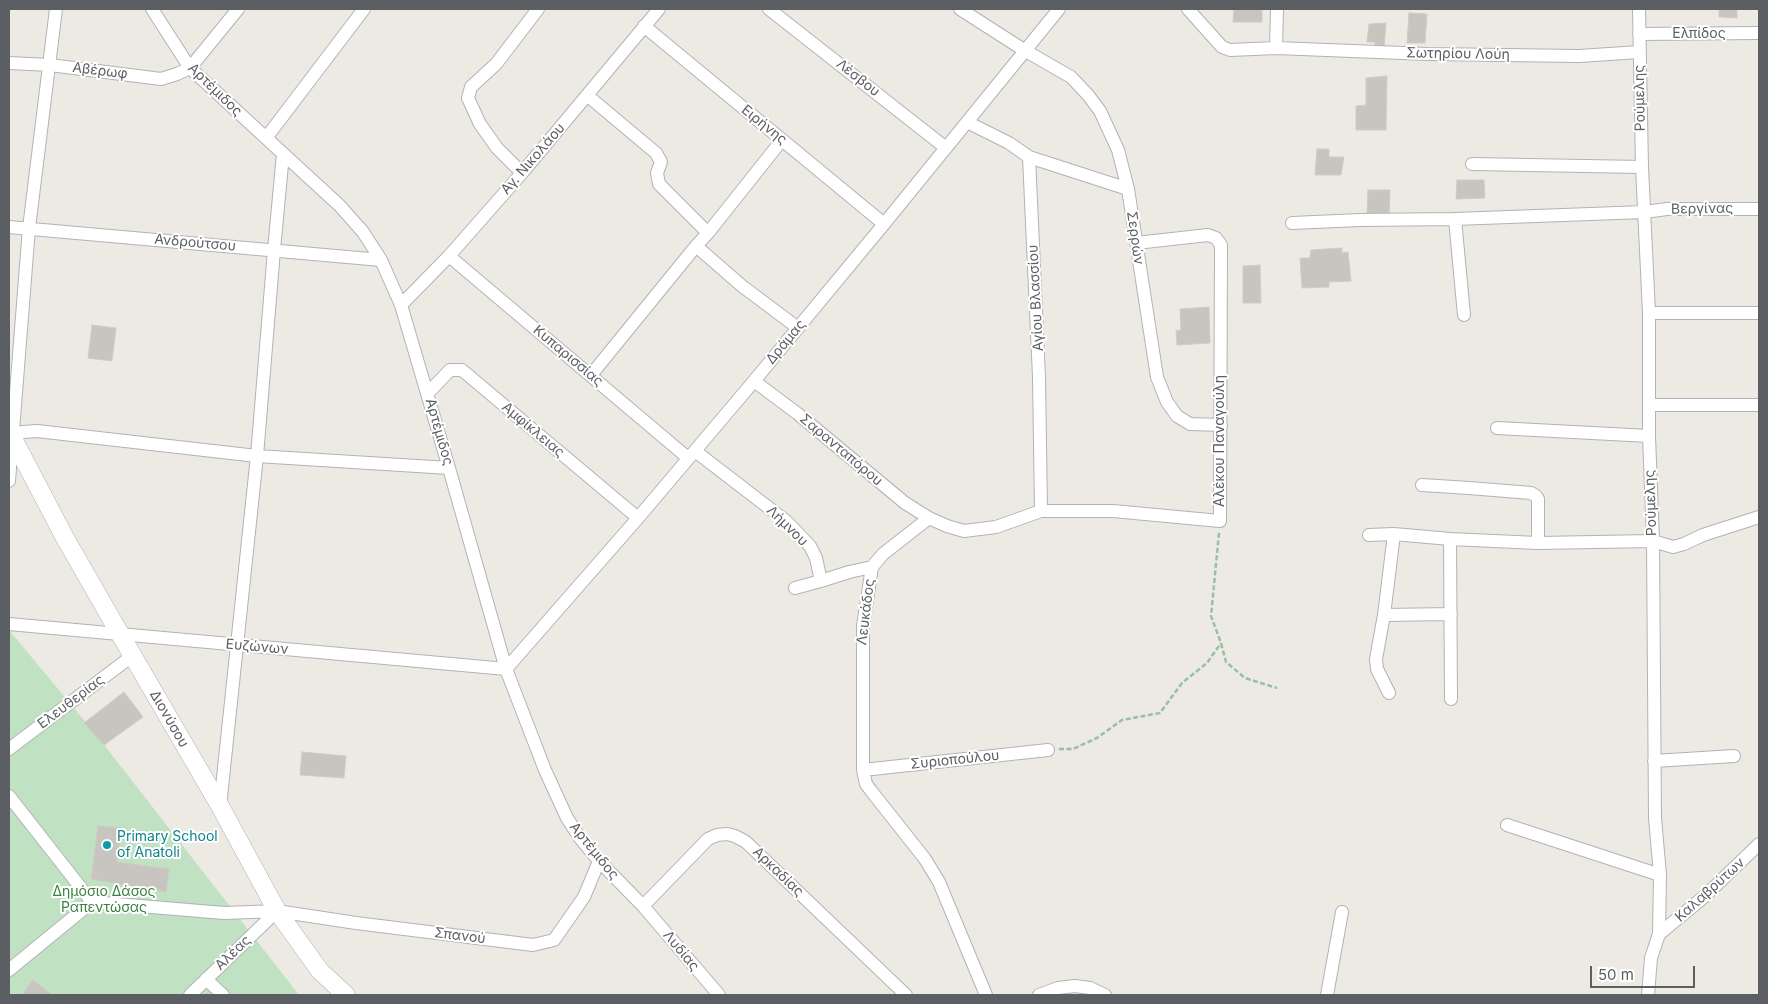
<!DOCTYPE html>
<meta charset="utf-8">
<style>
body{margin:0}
#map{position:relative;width:1768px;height:1004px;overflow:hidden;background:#eceae3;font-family:Inter,sans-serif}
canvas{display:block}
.frame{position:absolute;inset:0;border:10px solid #5b5e62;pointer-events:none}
.scale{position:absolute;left:1590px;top:966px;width:105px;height:22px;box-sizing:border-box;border:2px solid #5b5e62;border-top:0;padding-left:6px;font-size:15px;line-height:18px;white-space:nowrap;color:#5b5e62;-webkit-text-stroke:4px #fff;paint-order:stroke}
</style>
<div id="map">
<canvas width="1768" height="1004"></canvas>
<div class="frame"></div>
<div class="scale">50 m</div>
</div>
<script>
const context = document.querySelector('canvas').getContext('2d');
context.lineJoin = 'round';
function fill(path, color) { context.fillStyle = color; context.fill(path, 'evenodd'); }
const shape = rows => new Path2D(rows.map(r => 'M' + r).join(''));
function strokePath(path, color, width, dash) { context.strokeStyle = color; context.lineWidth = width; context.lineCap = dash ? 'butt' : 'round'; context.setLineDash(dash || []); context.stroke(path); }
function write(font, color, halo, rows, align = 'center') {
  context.font = font + ' Inter,sans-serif'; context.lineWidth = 4; context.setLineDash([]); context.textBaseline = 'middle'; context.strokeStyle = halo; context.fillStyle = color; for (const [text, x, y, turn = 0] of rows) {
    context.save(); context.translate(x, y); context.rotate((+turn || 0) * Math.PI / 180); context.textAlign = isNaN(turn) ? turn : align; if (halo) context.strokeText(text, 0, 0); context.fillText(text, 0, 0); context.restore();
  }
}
fill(shape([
 [9,630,98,737,299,995,9,995]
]), '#c1e2c2');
const building = shape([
 [1234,9,1262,9,1262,22,1233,22,1234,9],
 [1719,9,1737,9,1737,18,1719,17,1719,9],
 [1409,13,1427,14,1425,43,1407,43,1409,13],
 [1386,23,1384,48,1375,48,1375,42,1367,42,1369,24,1386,23],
 [1387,76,1386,130,1356,130,1356,106,1366,105,1366,78,1387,76],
 [1317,149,1329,149,1329,157,1344,157,1341,175,1315,175,1317,149],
 [1457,180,1484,180,1485,198,1456,199,1457,180],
 [1368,190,1390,190,1389,215,1367,215,1368,190],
 [1342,248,1342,253,1348,252,1351,281,1329,282,1329,287,1302,288,1300,258,1310,258,1311,250,1342,248],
 [1260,265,1261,303,1243,303,1243,266,1260,265],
 [1209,307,1210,343,1177,345,1176,331,1181,330,1180,309,1209,307],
 [92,325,116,328,112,361,88,358,92,325],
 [124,692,143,717,104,745,84,723,124,692],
 [302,752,346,756,344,778,300,775,302,752],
 [98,826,121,828,117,862,169,869,166,892,91,879,98,826],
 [33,980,51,994,50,995,22,995,33,980]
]);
fill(building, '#c8c5c0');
strokePath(building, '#d0ccc2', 1);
const street = shape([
 [152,9,190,68,340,206,363,232,381,260,401,305,449,468,506,669,545,770,567,818,580,838,599,861,643,906,719,995],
 [769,9,946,148],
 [960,9,1024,50,1071,77,1088,95,1100,111,1118,150,1128,189,1157,377,1167,402,1177,416,1190,424,1221,425],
 [1188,9,1222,47,1230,50,1276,48,1428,54,1579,56,1639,52],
 [1639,9,1642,167,1649,313,1649,436,1653,541,1655,818,1660,875,1659,934,1651,958,1648,995],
 [644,26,884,224],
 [1639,34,1759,33],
 [1276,48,1277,9],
 [9,63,50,65,161,79,177,74,190,68,238,9],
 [588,96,656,153,661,162,657,173,659,184,708,233,696,246],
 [967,122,1009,143,1029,157,1128,189],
 [266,138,364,9],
 [1029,157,1039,377,1041,511],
 [1472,164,1642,167],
 [522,173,497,148,480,124,468,98,471,87,496,64,538,9],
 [1455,219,1464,315],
 [1292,223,1360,220,1455,219,1644,212,1667,209,1759,209],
 [9,227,381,260],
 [708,233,782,140],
 [449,256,688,458],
 [401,305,449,256,522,173,659,9],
 [1649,313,1759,313],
 [591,375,696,246,742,286,798,328],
 [754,381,798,414,905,503,929,518],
 [428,393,450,370,462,370,638,518],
 [1649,405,1759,405],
 [1497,428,1649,436],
 [12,436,23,432,37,431,257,456,449,468],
 [695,451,786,521,810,546,816,558,821,581,849,572,872,567],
 [9,481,29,228,56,9],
 [1422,485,1469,488,1531,493,1536,496,1538,499,1538,543],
 [1369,535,1394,534,1450,539,1538,543,1653,541,1673,547,1684,544,1703,535,1759,517],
 [1450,539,1451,699],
 [795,588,821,581],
 [1384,615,1451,614],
 [9,624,506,669],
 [506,669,638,518,754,381,884,224,1059,9],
 [1389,693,1377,669,1376,659,1384,615,1394,534],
 [9,749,132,656],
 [1654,761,1734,756],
 [863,770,1048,750],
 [9,796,92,902,224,913,277,911,356,923,533,945,554,940,584,897,599,861],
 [220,806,257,456,274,250,283,154],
 [1507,825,1660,875],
 [643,906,708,839,717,835,727,834,735,836,746,842,906,995],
 [1659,934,1705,896,1759,844],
 [9,970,92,902],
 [206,979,223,995],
 [190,995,277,911],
 [986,995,939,882,925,859,872,792,866,784,863,770,863,626,872,567,883,554,929,518,947,526,964,531,996,527,1041,511,1113,511,1220,521,1221,245,1216,238,1208,235,1136,243],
 [1039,995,1058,988,1075,986,1090,988,1105,995],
 [1327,995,1342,912]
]);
const secondary = shape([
 [9,431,65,538,120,634,220,806,277,911,320,971,346,995]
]);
strokePath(street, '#b0b3b7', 14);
strokePath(secondary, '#afb2b7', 19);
strokePath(shape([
 [1219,533,1211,616,1221,643,1226,662,1245,678,1277,688],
 [1059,749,1073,749,1097,738,1122,720,1160,713,1182,683,1207,663,1221,643]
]), '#99c0a5', 2.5, [5, 2.5]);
strokePath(street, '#fff', 12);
strokePath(secondary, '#fff', 18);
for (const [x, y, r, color] of [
 [107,845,5,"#0f9aa8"]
]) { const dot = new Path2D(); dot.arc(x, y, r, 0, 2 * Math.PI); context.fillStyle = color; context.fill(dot); strokePath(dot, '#fff', 2); }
write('14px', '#5b5e62', '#fff', [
 ["Ελπίδος",1699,34],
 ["Σωτηρίου Λούη",1458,54,1],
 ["Αβέρωφ",100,71,7],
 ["Λέσβου",858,78,38],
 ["Αρτέμιδος",215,90,44],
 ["Ρούμελης",1640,98,-91],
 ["Ειρήνης",764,125,39],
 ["Αγ. Νικολάου",533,159,-49],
 ["Βεργίνας",1702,209,-1],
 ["Σερρών",1135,238,82],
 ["Ανδρούτσου",195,243,5],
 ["Αγίου Βλασσίου",1036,298,-93],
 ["Δράμας",786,342,-50],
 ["Κυπαρισσίας",568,356,40],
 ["Αμφίκλειας",533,430,40],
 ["Αρτέμιδος",439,432,74],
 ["Αλέκου Παναγούλη",1220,441,-90],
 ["Σαρανταπόρου",841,450,40],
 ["Ρούμελης",1651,503,-92],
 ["Λήμνου",787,526,44],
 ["Λευκάδος",866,612,-83],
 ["Ευζώνων",257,647,5],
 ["Ελευθερίας",71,702,-37],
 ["Διονύσου",169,719,60],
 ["Συριοπούλου",955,760,-6],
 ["Αρτέμιδος",594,851,51],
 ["Αρκαδίας",778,872,44],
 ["Καλαβρύτων",1710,890,-42],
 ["Σπανού",460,936,7],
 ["Λυδίας",681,951,50],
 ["Αλέας",233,953,-44]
]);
write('14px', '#0d838f', '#fff', [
 ["Primary School",117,837],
 ["of Anatoli",117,853]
], 'left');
write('14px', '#3c8040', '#fff', [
 ["Δημόσιο Δάσος",104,892],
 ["Ραπεντώσας",104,908]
]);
</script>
